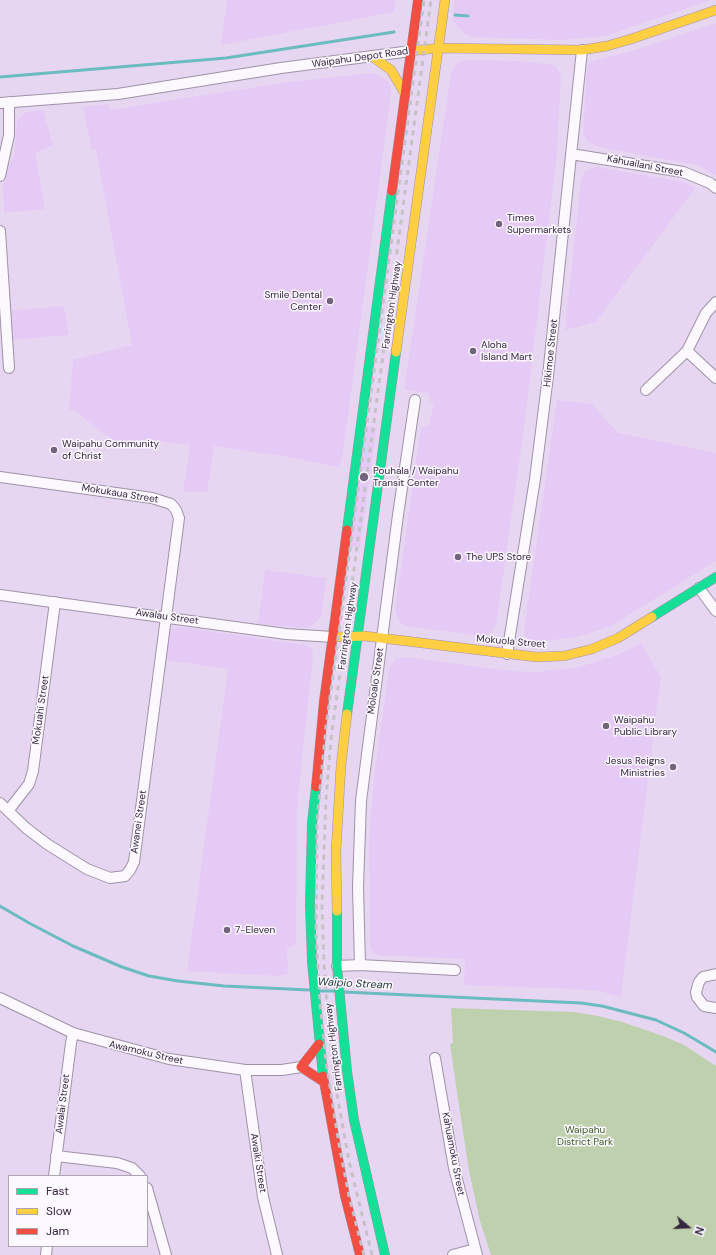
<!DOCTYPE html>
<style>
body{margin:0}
#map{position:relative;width:716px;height:1255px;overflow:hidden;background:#e7d6f2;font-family:"DM Sans",sans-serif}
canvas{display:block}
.legend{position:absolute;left:8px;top:1175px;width:140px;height:72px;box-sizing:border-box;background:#fcf8ff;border:1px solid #aca4b2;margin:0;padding:5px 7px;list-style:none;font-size:12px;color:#35263f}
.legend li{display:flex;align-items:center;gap:8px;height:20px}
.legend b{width:20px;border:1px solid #aca4b2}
.north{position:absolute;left:668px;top:1207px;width:40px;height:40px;-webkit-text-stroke:3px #fcf8ff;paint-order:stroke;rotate:109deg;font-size:11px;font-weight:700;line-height:16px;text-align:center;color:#35263f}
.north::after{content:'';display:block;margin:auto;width:14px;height:18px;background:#35263f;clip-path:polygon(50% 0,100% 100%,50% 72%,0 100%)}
</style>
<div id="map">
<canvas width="716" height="1255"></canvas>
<ul class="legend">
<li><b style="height:5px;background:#16e098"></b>Fast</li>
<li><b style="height:5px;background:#ffcf43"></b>Slow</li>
<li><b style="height:5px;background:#f24e42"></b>Jam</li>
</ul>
<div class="north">N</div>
</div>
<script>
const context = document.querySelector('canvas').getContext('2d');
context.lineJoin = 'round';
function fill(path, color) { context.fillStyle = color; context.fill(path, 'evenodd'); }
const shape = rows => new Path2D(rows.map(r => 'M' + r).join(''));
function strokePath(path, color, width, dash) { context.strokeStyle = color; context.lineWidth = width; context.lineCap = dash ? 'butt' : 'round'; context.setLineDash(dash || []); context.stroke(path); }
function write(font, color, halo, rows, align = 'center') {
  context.font = font + ' "DM Sans",sans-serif'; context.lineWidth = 3; context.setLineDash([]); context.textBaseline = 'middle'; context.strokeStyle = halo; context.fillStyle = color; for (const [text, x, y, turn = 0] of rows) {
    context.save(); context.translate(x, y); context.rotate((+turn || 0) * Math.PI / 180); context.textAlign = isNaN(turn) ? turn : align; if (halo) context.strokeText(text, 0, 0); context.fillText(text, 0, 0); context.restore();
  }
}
fill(shape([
 [227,0,396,0,394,12,221,45],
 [454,0,711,0,606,36,561,40,473,37,465,34,453,21],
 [716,23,716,175,697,165,603,148,594,145,586,140,583,132,587,69,590,62,639,49],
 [466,60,517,61,555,65,561,76,557,153,524,428,496,626,489,635,483,636,405,626,400,623,395,611,420,433,422,428,429,425,434,404,430,401,428,393,404,390,451,73,459,62],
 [373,73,379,75,388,81,391,88,391,94,343,453,339,467,289,457,214,446,207,492,183,492,190,445,162,442,120,444,101,432,78,413,69,409,73,360,132,345,96,150,92,150,83,107,109,104,110,110,288,82],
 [43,110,53,145,35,153,45,209,4,213,3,185,9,164,14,157,17,121,25,112],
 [596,167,684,182,695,188,596,322,565,330,581,179,586,170],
 [64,306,69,335,9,340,7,311],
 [557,400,592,404,618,433,716,453,716,561,611,626,578,637,535,642,526,638,524,630],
 [366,426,377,427,360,547,347,546],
 [265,570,326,578,321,616,315,623,308,628,258,624],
 [179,627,307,645,312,650,313,655,297,809,296,945,287,948,288,974,279,976,187,971,228,669,166,660,169,634,173,629],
 [641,643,661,677,621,997,599,991,574,989,464,985,465,959,377,955,374,953,370,947,369,840,371,810,376,763,389,669,395,659,405,657,510,671,537,672,579,667,617,655]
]), '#e5caf6');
fill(shape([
 [451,1008,573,1012,598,1016,622,1022,663,1036,684,1045,716,1066,716,1255,491,1255,480,1221,469,1171,460,1112,450,1044,453,1043]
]), '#bed0ae');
strokePath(shape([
 [455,15,468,16],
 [0,77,226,58,394,32],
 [0,906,29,923,73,946,122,967,149,976,178,981,224,986,309,990],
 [320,991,335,991],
 [344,992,581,1003,602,1006,656,1020,684,1033,716,1052]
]), '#6cbbc0', 3);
const street = shape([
 [0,103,118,94,281,68,411,51],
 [571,154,683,172,710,183,716,188],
 [0,176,9,135,9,102],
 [0,231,9,368],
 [687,351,716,378],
 [646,390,687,351,706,313,716,302],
 [0,477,152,498,171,504,176,510,179,518,134,862,130,870,125,876,110,878,87,869,47,844,26,828,0,803],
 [699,588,716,611],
 [0,595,286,634,333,637],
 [507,654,535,479,548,376,582,50],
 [8,811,29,784,33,771,55,602],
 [360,965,358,887,361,801,398,515,415,400],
 [337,966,360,965,455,970],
 [716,974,703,977,699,982,696,992,697,997,704,1006,716,1008],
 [0,998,73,1033,169,1059,245,1070,282,1070,301,1067],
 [435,1058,454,1168,477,1255],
 [245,1070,263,1197,277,1255],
 [56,1156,117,1163,132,1168,140,1176],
 [54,1176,71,1043,73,1033],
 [147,1188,166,1255],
 [46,1255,47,1246],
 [453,1255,475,1249]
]);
const fast = shape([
 [347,530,392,191],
 [652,617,716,577],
 [347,714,396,352],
 [316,787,312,823,310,904,312,962,323,1076],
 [337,911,337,966,347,1071,354,1120,385,1255]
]);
const slow = shape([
 [411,51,439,48,582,50,607,46,631,39,716,10],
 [373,57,391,70,405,94],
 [396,352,445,0],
 [333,637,365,636,536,657,564,656,592,649,618,638,652,617],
 [337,911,336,851,341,765,347,714]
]);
const jam = shape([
 [392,191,418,0],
 [316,787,324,701,347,530],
 [319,1044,301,1067,324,1082],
 [323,1076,345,1196,360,1255]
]);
strokePath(street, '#a091a8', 12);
strokePath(fast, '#a091a8', 10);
strokePath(slow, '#a091a8', 10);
strokePath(jam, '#a091a8', 10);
strokePath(street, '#fbf9fd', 10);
strokePath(fast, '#16e098', 9);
strokePath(slow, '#ffcf43', 9);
strokePath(jam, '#f24e42', 9);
strokePath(shape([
 [364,1255,349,1196,339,1144,326,1061,320,1002,316,932,317,822,326,727,424,0],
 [372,1255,349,1161,336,1089,328,1020,324,964,322,906,326,798,331,739,431,0]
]), '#c5c1c8', 3, [5, 5]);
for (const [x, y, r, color] of [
 [499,224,4,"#73647e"],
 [330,301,4,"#73647e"],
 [473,351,4,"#73647e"],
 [54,450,4,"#73647e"],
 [364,477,5,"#73647e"],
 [458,557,4,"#73647e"],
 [606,726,4,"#73647e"],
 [673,767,4,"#73647e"],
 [227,930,4,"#73647e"]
]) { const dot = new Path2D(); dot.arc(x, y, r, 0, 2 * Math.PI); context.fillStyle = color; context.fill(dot); strokePath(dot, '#fcf8ff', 1.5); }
write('10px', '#35263f', '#fcf8ff', [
 ["Waipahu Depot Road",360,58,-8],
 ["Kahuailani Street",645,166,11],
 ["Farrington Highway",392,305,-82],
 ["Hikimoe Street",551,353,-84],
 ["Mokukaua Street",120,494,9],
 ["Awalau Street",167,617,8],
 ["Farrington Highway",348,626,-82],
 ["Mokuola Street",511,642,5],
 ["Moloalo Street",376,681,-82],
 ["Mokuahi Street",41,710,-82],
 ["Awanei Street",139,822,-82],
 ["Farrington Highway",334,1047,-97],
 ["Awamoku Street",146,1053,13],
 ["Awalai Street",63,1104,-83],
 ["Kahuamoku Street",453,1154,79],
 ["Awaiki Street",258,1163,81]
]);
write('10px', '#35263f', '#fcf8ff', [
 ["Times",507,218],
 ["Supermarkets",507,230],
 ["Smile Dental",322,295,"right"],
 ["Center",322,307,"right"],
 ["Aloha",481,345],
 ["Island Mart",481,357],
 ["Waipahu Community",62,444],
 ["of Christ",62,456],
 ["Pouhala / Waipahu",373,471],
 ["Transit Center",373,483],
 ["The UPS Store",466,557],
 ["Waipahu",614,720],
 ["Public Library",614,732],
 ["Jesus Reigns",665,761,"right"],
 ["Ministries",665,773,"right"],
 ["7-Eleven",235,930]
], 'left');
write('10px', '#3d5d20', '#fcf8ff', [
 ["Waipahu",585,1130],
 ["District Park",585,1142]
]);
write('italic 11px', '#1e3837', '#fcf8ff', [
 ["Waipio Stream",355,984,3]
]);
</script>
